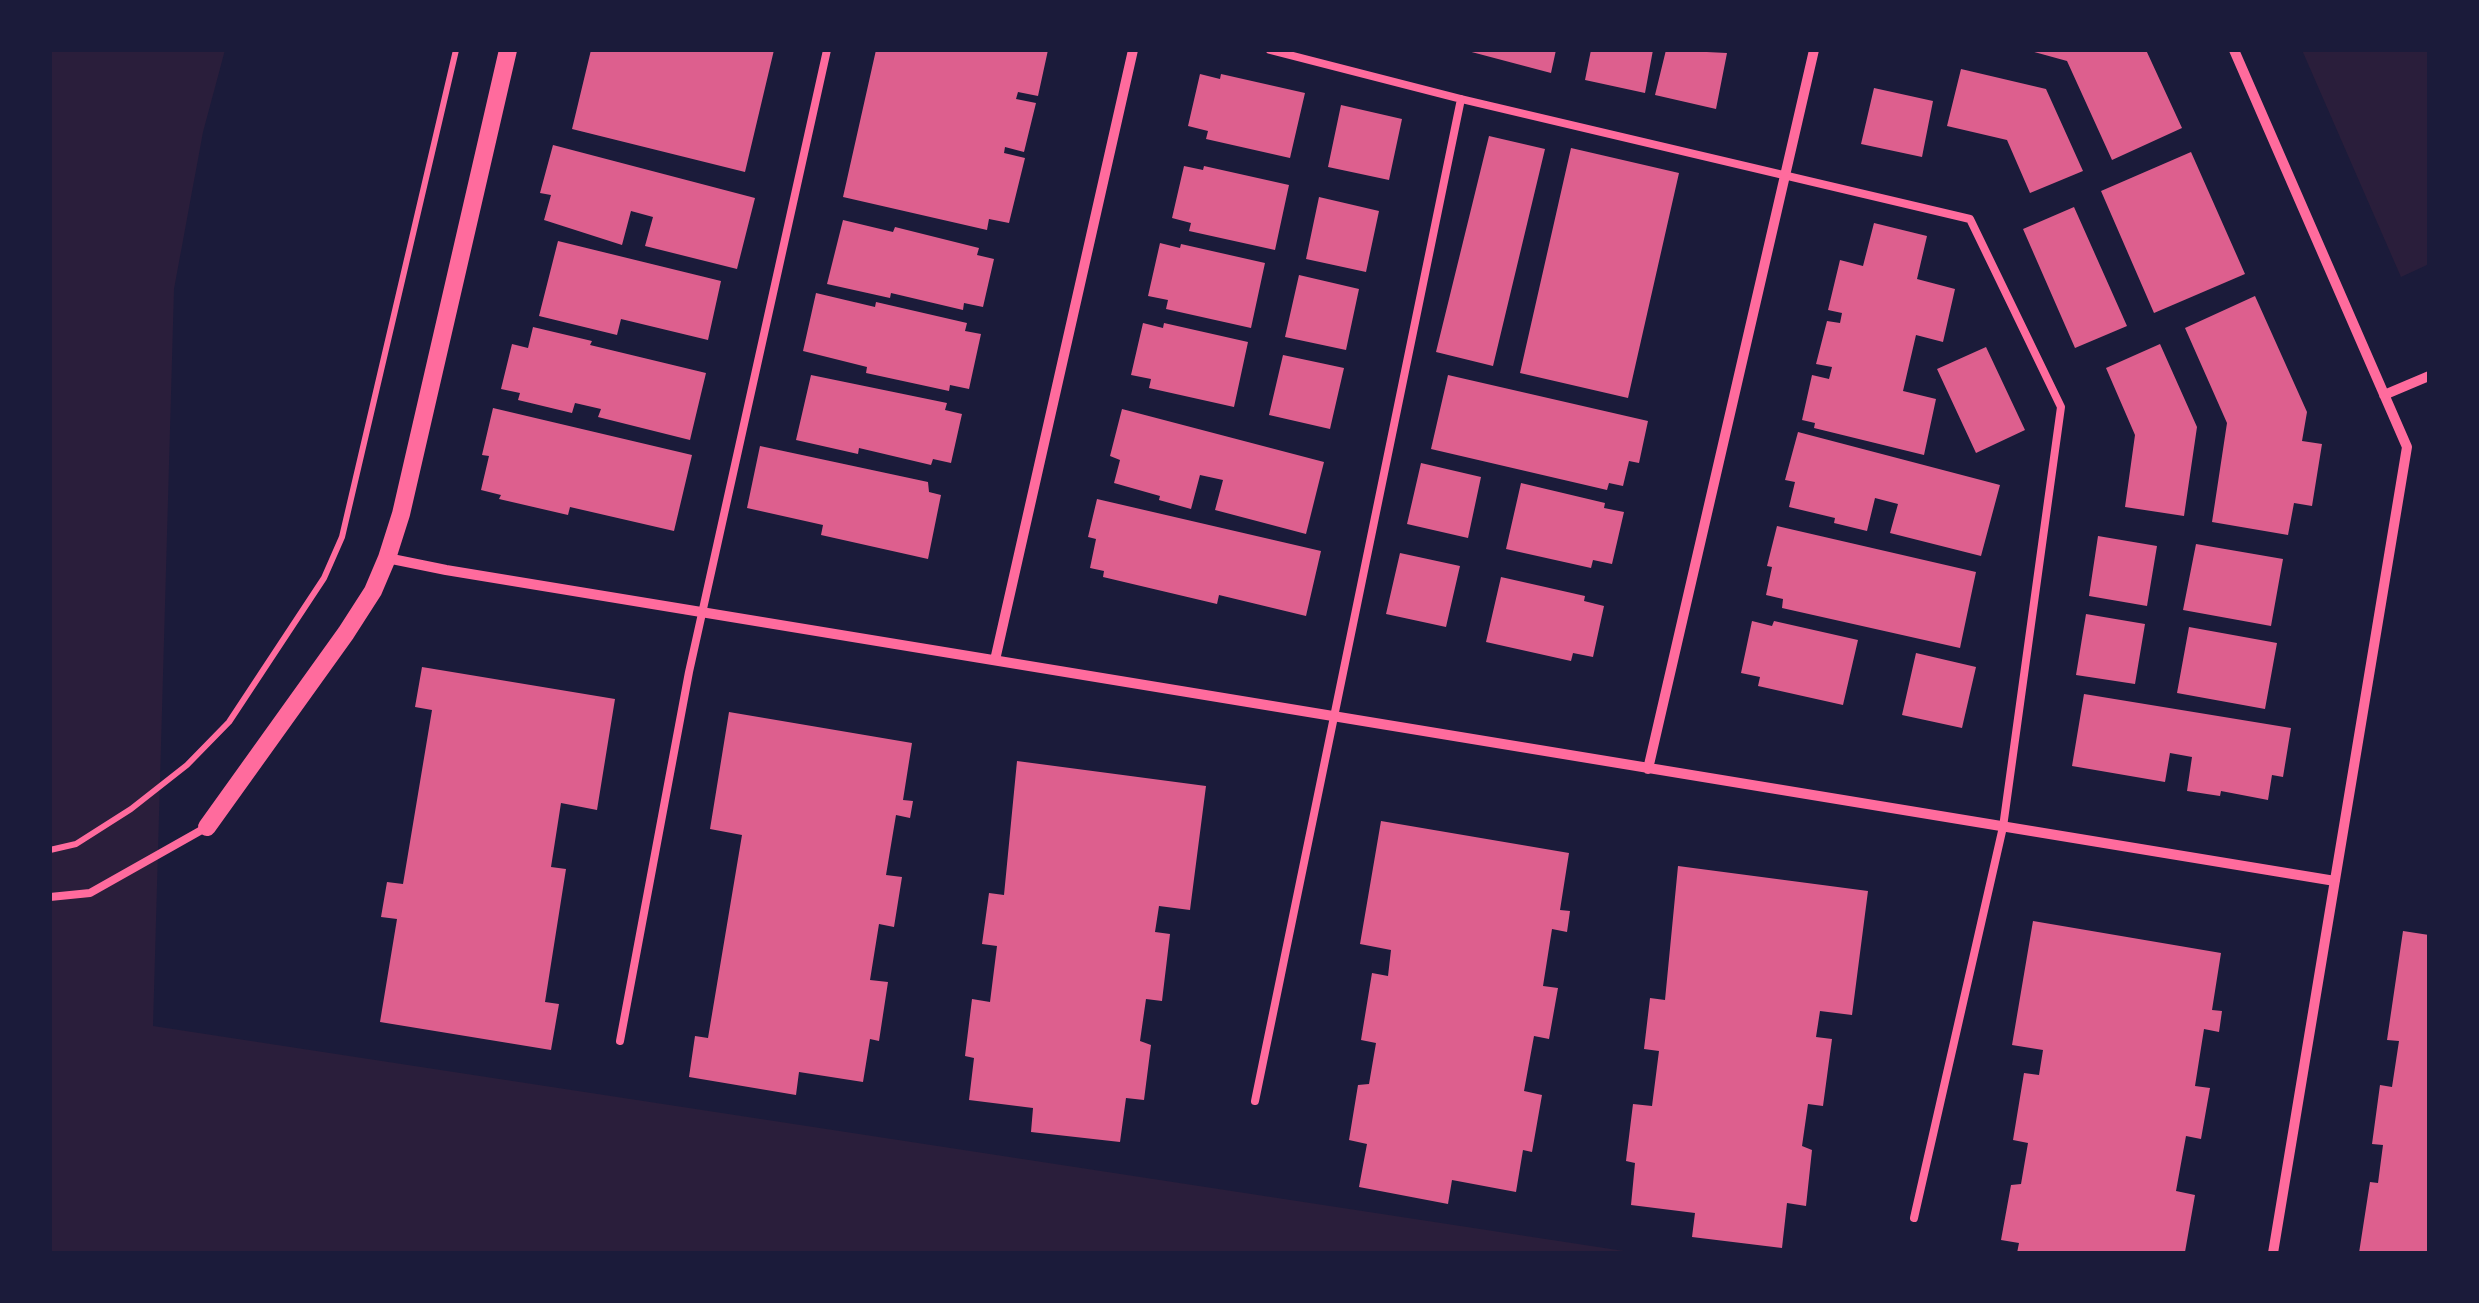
<!DOCTYPE html>
<style>
body{margin:0}
#map{position:relative;width:2479px;height:1303px;overflow:hidden;background:#1b1b3a;font-family:Signika,sans-serif}
canvas{display:block}
.frame{position:absolute;inset:0;border:52px solid #1b1b3a;pointer-events:none}
</style>
<div id="map">
<canvas width="2479" height="1303"></canvas>
<div class="frame"></div>
</div>
<script>
const context = document.querySelector('canvas').getContext('2d');
context.lineJoin = 'round';
function fill(path, color) { context.fillStyle = color; context.fill(path, 'evenodd'); }
const shape = rows => new Path2D(rows.map(r => 'M' + r).join(''));
function strokePath(path, color, width, dash) { context.strokeStyle = color; context.lineWidth = width; context.lineCap = dash ? 'butt' : 'round'; context.setLineDash(dash || []); context.stroke(path); }
fill(shape([
 [50,50,225,50,203,132,174,289,153,1026,1637,1253,50,1253],
 [2302,50,2429,50,2429,264,2401,277]
]), '#2a1e3b');
fill(shape([
 [591,50,774,50,745,172,572,129],
 [876,50,1048,50,1038,96,1018,92,1016,99,1036,103,1024,152,1005,147,1004,153,1025,158,1009,223,989,219,987,230,843,197],
 [1464,50,1556,50,1551,73],
 [1591,50,1653,50,1645,93,1585,80],
 [1666,50,1727,53,1716,109,1655,95],
 [2027,50,2146,50,2182,128,2112,160,2067,61],
 [1961,69,2046,89,2083,171,2030,193,2007,140,1947,126],
 [1200,74,1220,79,1221,74,1305,93,1290,158,1206,139,1208,131,1188,126],
 [1874,88,1933,101,1922,157,1861,144],
 [1341,105,1402,119,1389,180,1328,167],
 [1489,136,1545,149,1493,366,1436,352],
 [553,145,755,198,737,269,645,246,653,217,631,211,622,245,544,220,551,195,540,193],
 [1571,148,1679,173,1628,398,1520,373],
 [2191,152,2245,274,2154,313,2101,191],
 [1184,166,1203,170,1204,166,1289,185,1275,250,1189,231,1191,223,1172,218],
 [1319,197,1379,211,1366,272,1306,259],
 [2074,207,2127,326,2075,348,2023,229],
 [843,220,893,232,895,227,979,248,977,255,994,259,983,307,964,303,963,310,891,293,890,298,827,284],
 [1874,223,1927,236,1917,279,1955,289,1943,342,1916,335,1903,391,1936,399,1924,455,1814,428,1815,423,1802,420,1812,375,1829,379,1832,367,1816,364,1827,321,1840,323,1842,313,1828,310,1840,260,1863,266],
 [558,241,721,281,708,340,621,319,617,335,539,316],
 [1160,243,1180,248,1181,244,1265,263,1251,328,1166,309,1168,300,1148,296],
 [1299,275,1359,289,1346,350,1285,337],
 [816,293,875,307,876,302,967,323,965,331,981,334,969,389,950,385,949,391,866,373,867,367,803,351],
 [2255,296,2307,412,2302,441,2322,444,2312,506,2294,503,2288,535,2212,522,2227,423,2185,328],
 [1143,323,1163,328,1164,323,1248,342,1234,407,1149,388,1151,379,1131,375],
 [533,327,592,341,590,345,706,373,690,440,598,417,601,409,575,403,572,413,518,400,520,393,501,389,512,344,528,348],
 [2160,344,2197,427,2184,516,2125,507,2135,435,2106,368],
 [1986,347,2025,430,1976,453,1937,369],
 [1283,355,1344,368,1330,429,1269,415],
 [811,375,947,403,945,410,962,414,951,463,933,459,931,465,859,448,858,454,796,440],
 [1448,375,1648,421,1639,463,1629,461,1623,486,1609,483,1607,490,1431,449],
 [493,408,692,455,674,531,570,507,568,515,499,499,501,495,481,490,489,456,482,455],
 [1122,409,1324,462,1306,534,1215,510,1223,480,1200,475,1191,509,1159,500,1160,496,1114,483,1120,460,1110,456],
 [1798,432,2000,485,1981,556,1890,533,1898,504,1875,498,1867,531,1834,523,1835,518,1789,507,1795,482,1785,480],
 [760,446,928,482,929,492,941,495,928,559,821,535,823,525,747,508],
 [1421,463,1481,477,1468,538,1407,524],
 [1521,483,1605,503,1604,508,1624,512,1612,564,1593,560,1591,568,1506,549],
 [1097,499,1321,551,1306,616,1219,595,1217,604,1103,577,1104,571,1090,568,1096,539,1088,537],
 [1777,526,1976,572,1960,648,1782,608,1783,599,1766,595,1772,567,1767,566],
 [2098,536,2157,546,2147,606,2089,596],
 [2196,544,2283,559,2271,626,2183,610],
 [1400,553,1460,566,1446,627,1386,614],
 [1501,577,1585,596,1584,601,1604,606,1593,657,1573,653,1571,661,1486,642],
 [2086,614,2145,624,2135,684,2076,675],
 [1752,621,1772,626,1774,621,1858,640,1843,705,1758,686,1760,677,1741,673],
 [2189,627,2277,643,2265,709,2177,693],
 [1916,653,1976,667,1962,728,1902,715],
 [422,667,615,699,597,810,561,803,551,867,566,869,545,1002,559,1004,551,1050,380,1022,397,919,381,917,387,882,403,884,432,710,415,707],
 [2084,694,2291,728,2283,777,2272,775,2268,800,2221,791,2220,796,2187,791,2192,757,2170,753,2165,782,2072,766],
 [729,712,912,743,903,800,913,801,910,818,896,815,886,875,902,877,894,927,879,924,870,980,888,982,879,1041,870,1039,863,1082,799,1072,796,1095,689,1077,695,1036,708,1038,742,835,710,829],
 [1017,761,1206,786,1190,910,1159,906,1155,932,1170,934,1162,1001,1146,999,1140,1041,1151,1045,1144,1100,1126,1098,1120,1142,1031,1132,1033,1108,969,1100,974,1058,965,1056,972,999,990,1002,997,946,982,944,989,893,1004,895],
 [1381,821,1569,853,1560,910,1570,911,1567,932,1552,929,1543,986,1558,988,1549,1039,1534,1036,1524,1091,1542,1095,1532,1152,1523,1150,1516,1192,1452,1180,1448,1204,1359,1187,1367,1144,1349,1140,1358,1085,1369,1084,1376,1043,1361,1040,1372,973,1388,976,1391,950,1360,944],
 [1678,866,1868,891,1852,1015,1820,1011,1816,1037,1832,1039,1823,1106,1808,1104,1802,1146,1812,1150,1806,1206,1787,1203,1782,1248,1692,1237,1695,1213,1631,1205,1635,1163,1626,1161,1633,1104,1652,1106,1659,1051,1644,1049,1650,998,1665,1000],
 [2033,921,2221,953,2212,1010,2222,1011,2219,1032,2204,1029,2195,1086,2210,1088,2201,1139,2186,1136,2176,1191,2195,1195,2185,1252,2017,1253,2019,1243,2001,1240,2011,1185,2021,1184,2028,1143,2013,1140,2024,1073,2039,1075,2043,1050,2012,1045],
 [2403,931,2429,935,2429,1253,2359,1253,2370,1182,2378,1183,2383,1145,2372,1144,2380,1085,2392,1087,2399,1041,2387,1040]
]), '#dd5f8e');
strokePath(shape([
 [50,850,76,844,131,809,187,765,229,722,324,578,342,537,456,50]
]), '#ff6b9d', 6);
strokePath(shape([
 [1270,50,1461,99,1970,219,2061,407,2003,827,1914,1218],
 [50,897,90,893,207,827],
 [620,1041,689,672,827,50],
 [1255,1101,1461,99]
]), '#ff6b9d', 8);
strokePath(shape([
 [2234,50,2407,447,2273,1253],
 [2384,395,2429,376],
 [387,558,446,570,2335,881],
 [995,660,1133,50],
 [1648,769,1814,50]
]), '#ff6b9d', 10);
strokePath(shape([
 [207,827,346,633,373,591,387,558,401,514,508,50]
]), '#ff6b9d', 18);
</script>
